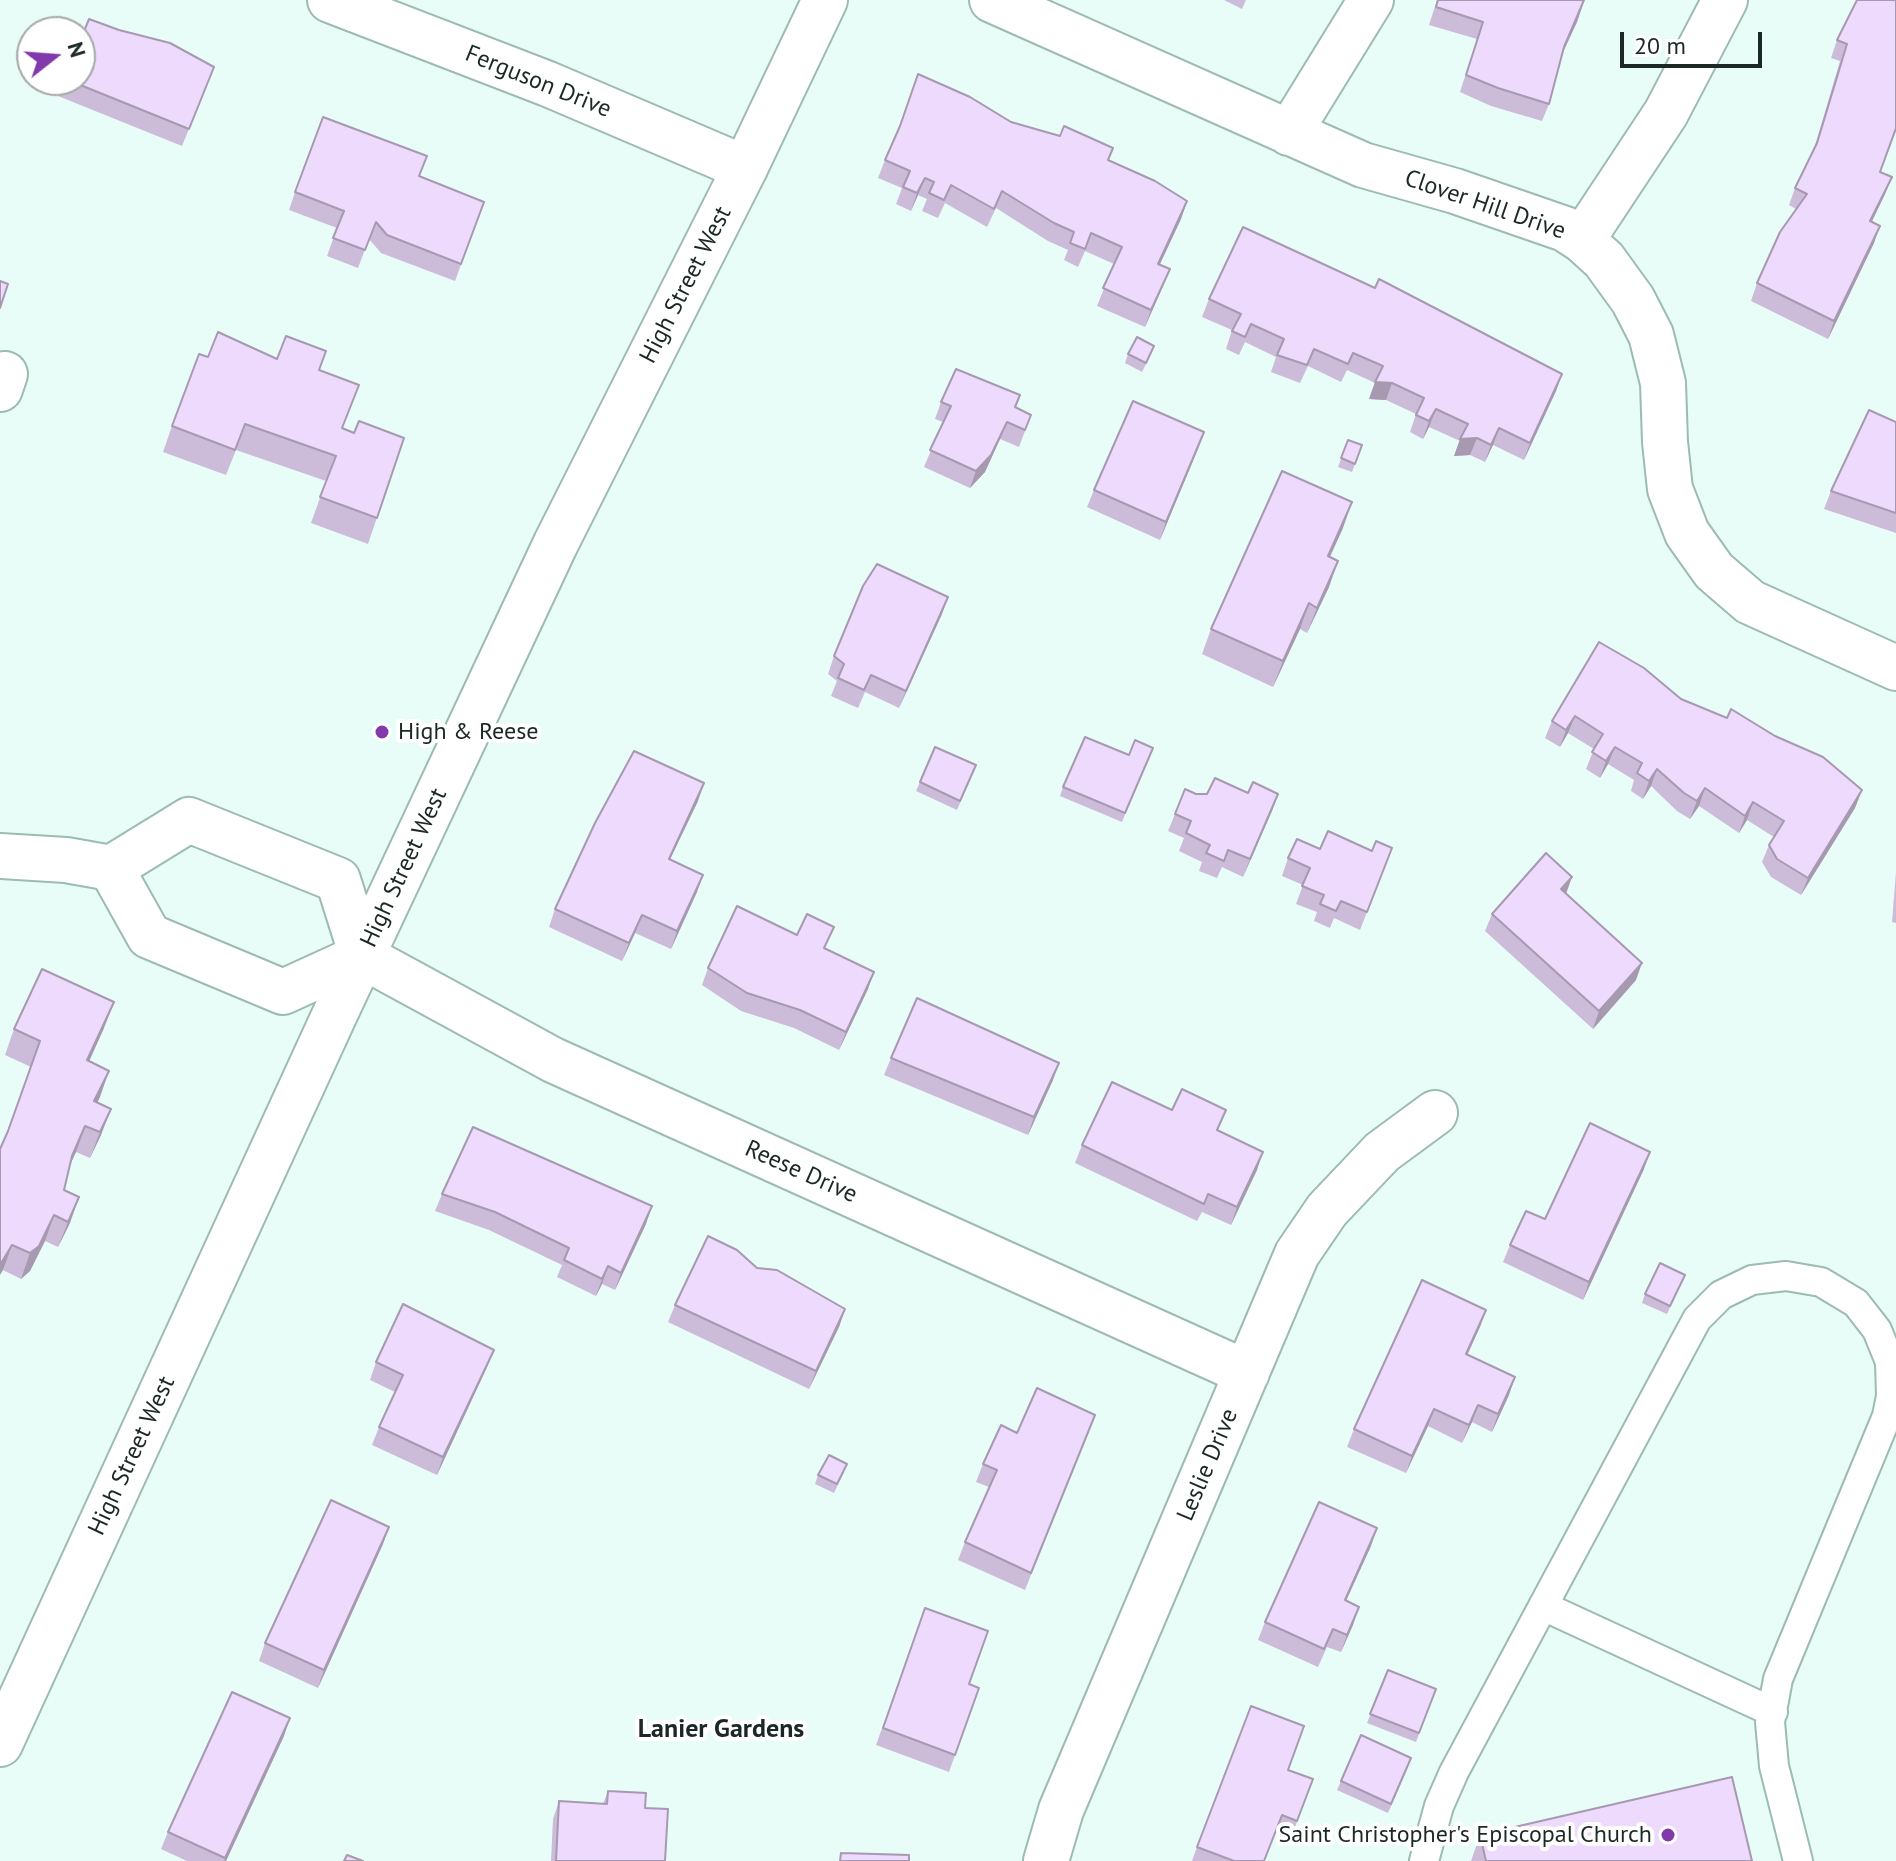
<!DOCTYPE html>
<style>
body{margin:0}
#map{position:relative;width:1896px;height:1861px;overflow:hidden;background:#e9fdf8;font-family:"PT Sans",sans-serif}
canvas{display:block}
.north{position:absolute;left:16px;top:16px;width:80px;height:80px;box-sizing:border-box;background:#fff;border:2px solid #a4a9a8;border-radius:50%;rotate:73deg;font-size:22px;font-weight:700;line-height:32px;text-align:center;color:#1b2825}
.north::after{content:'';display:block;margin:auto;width:28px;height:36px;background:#8139ac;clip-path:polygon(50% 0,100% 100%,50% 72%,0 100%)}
.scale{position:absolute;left:1620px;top:32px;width:142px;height:36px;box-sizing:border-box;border:4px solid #1b2825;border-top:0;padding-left:10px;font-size:24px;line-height:28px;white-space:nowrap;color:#1b2825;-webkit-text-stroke:6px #fff;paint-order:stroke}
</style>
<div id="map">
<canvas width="1896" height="1861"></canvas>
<div class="north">N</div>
<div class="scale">20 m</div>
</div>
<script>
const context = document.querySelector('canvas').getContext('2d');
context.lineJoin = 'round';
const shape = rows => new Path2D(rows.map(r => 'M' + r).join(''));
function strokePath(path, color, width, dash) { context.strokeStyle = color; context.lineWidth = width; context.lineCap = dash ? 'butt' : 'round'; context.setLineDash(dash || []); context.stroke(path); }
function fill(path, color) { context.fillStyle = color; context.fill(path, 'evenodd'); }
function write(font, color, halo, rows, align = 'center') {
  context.font = font + ' "PT Sans",sans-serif'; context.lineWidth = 8; context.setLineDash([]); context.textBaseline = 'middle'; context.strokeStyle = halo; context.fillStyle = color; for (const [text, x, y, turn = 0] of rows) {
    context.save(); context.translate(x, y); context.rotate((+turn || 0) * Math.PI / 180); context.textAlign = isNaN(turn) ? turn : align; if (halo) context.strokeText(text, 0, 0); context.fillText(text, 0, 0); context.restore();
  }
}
const service = shape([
 [1543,1606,1773,1712],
 [1424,1861,1439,1806,1454,1772,1697,1319,1721,1295,1752,1280,1786,1276,1821,1282,1856,1303,1877,1330,1890,1362,1891,1396,1887,1416,1778,1679,1770,1722,1774,1766,1798,1861]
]);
const minor = shape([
 [330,0,548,84,745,168],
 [992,0,1363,165,1455,191,1565,229,1582,240,1604,260,1633,300,1651,335,1663,383,1665,442,1670,489,1687,533,1714,571,1750,602,1896,668],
 [1289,133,1371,0],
 [1582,240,1666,113,1725,0],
 [0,389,5,374],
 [0,856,66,860,111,868,189,820,338,880,362,956,553,1060,1247,1373],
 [111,868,149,936,283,992,362,956],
 [1046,1861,1061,1810,1297,1254,1327,1210,1382,1152,1435,1113]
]);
const primary = shape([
 [0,1744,334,1016,556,543,745,168,825,0]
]);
strokePath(service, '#9bbbb3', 32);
strokePath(minor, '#9bbbb3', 48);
strokePath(primary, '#9bbbb3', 48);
strokePath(service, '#fff', 28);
strokePath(minor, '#fff', 44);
strokePath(primary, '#fff', 44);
fill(shape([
 [1224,0,1246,0,1242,9],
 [1437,0,1584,0,1577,22,1562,55,1549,104,1542,121,1491,106,1460,92,1477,39,1429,25],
 [1896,0,1896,131,1880,172,1892,177,1885,194,1872,221,1874,243,1828,339,1751,301,1757,283,1796,209,1789,205,1795,188,1814,149,1840,61,1831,58,1837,40],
 [214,67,182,146,58,96,64,80,80,80],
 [1011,122,1109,160,1187,201,1181,219,1160,264,1170,269,1163,286,1145,327,1097,306,1114,264,1085,251,1078,267,1064,260,1068,250,1048,241,996,208,987,227,945,203,938,218,922,211,927,199,918,195,911,211,896,204,902,188,878,178,885,160],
 [419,177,484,202,455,281,381,253,369,239,358,268,327,256,337,228,289,210,295,192],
 [1209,299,1562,374,1556,391,1524,460,1493,445,1485,462,1470,455,1454,456,1460,441,1429,427,1423,439,1410,432,1416,414,1386,400,1369,399,1375,383,1347,370,1341,382,1308,366,1300,383,1271,372,1276,357,1245,342,1239,355,1226,349,1232,330,1202,317],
 [1128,354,1151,354,1142,372,1125,363],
 [208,357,277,359,319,370,342,428,354,433,404,438,368,544,311,523,326,481,236,450,226,475,163,452,172,426],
 [941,402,1016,408,1031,415,1019,447,1000,439,985,472,970,488,924,467,943,422,935,419],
 [1896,422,1896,533,1824,509,1831,491],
 [1204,432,1160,540,1087,507,1094,490],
 [1348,440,1362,445,1352,472,1338,467],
 [1343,528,1330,557,1329,587,1307,633,1300,629,1273,687,1202,654,1211,629],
 [942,614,899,708,865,692,858,708,831,696,837,681,828,674,834,656],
 [1599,642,1681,699,1862,790,1855,808,1801,895,1771,877,1762,862,1769,845,1774,837,1747,820,1739,833,1699,806,1690,819,1677,811,1651,786,1643,799,1631,791,1634,780,1608,764,1600,778,1586,769,1594,749,1568,733,1560,747,1545,738,1552,721],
 [1129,755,1149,757,1122,822,1060,796,1063,787],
 [972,774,957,810,916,791,920,782],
 [1248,793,1278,794,1243,877,1222,867,1217,878,1199,871,1202,862,1179,851,1184,838,1168,831,1175,814,1196,794],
 [698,801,670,859,697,892,671,949,635,933,622,961,549,927,555,909],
 [1392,848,1360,930,1334,918,1330,928,1314,921,1317,912,1296,904,1303,885,1282,876,1288,858,1320,849,1372,851],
 [1896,872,1896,923,1892,922],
 [1566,893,1636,980,1593,1029,1485,931,1492,914],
 [826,949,868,989,839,1050,794,1028,741,1011,702,985,708,968],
 [104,1028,89,1061,100,1097,97,1103,101,1135,90,1158,76,1152,69,1167,64,1190,70,1223,58,1247,45,1241,30,1271,21,1279,3,1270,7,1132,31,1067,5,1055,14,1029],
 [891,1058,1053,1080,1028,1135,884,1075],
 [1172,1110,1219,1131,1257,1170,1231,1225,1202,1212,1197,1221,1075,1163,1082,1145],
 [1644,1169,1583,1300,1503,1262,1510,1245,1545,1219],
 [442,1194,646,1224,615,1290,602,1284,596,1296,557,1277,562,1265,489,1230,435,1211],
 [757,1268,845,1309,839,1327,809,1389,668,1322,675,1305],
 [1685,1275,1667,1314,1642,1303,1645,1294],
 [1486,1310,1467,1354,1509,1395,1492,1432,1472,1422,1462,1443,1428,1426,1406,1473,1347,1447,1354,1429],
 [494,1350,487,1367,437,1475,372,1445,379,1427,395,1392,370,1380,376,1362],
 [1095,1415,1025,1590,958,1560,965,1542,989,1487,976,1482,983,1464,1017,1433],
 [844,1472,834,1493,815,1484,818,1475],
 [383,1544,318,1688,259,1661,265,1643],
 [1371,1546,1346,1601,1353,1625,1341,1652,1327,1647,1318,1667,1258,1640,1265,1622],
 [925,1608,969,1684,979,1688,949,1772,876,1745],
 [1388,1670,1436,1689,1416,1742,1367,1723],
 [284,1736,226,1861,187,1861,161,1849,168,1832],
 [1408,1767,1388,1813,1337,1790,1341,1781],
 [1288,1770,1313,1779,1291,1838,1275,1832,1264,1861,1192,1861,1197,1847],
 [608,1791,645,1808,665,1861,551,1861,553,1819,559,1801,603,1804],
 [1480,1835,1752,1861,1471,1861]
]), '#ccbbd9');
fill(shape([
 [1583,4,1577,22,1557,64,1564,47],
 [1892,177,1885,194,1864,238,1870,221],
 [925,178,918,195,911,211,917,193],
 [1187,201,1181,219,1152,281,1158,264],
 [1880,226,1874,243,1828,339,1834,321],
 [1170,269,1163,286,1145,327,1151,310],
 [1562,374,1556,391,1524,460,1530,443],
 [1375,382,1392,383,1386,400,1369,399],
 [1436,409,1429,427,1423,439,1429,421],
 [1007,422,1000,439,985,472,970,488,976,471],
 [1499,428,1493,445,1485,462,1491,445],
 [1204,432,1198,449,1160,540,1166,522],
 [1477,438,1470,455,1454,456,1460,439],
 [1352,502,1343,528,1318,582,1328,556],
 [1338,561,1329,587,1307,633,1317,608],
 [948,597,942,614,899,708,906,691],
 [1309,603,1300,629,1273,687,1283,661],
 [1575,716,1568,733,1560,747,1566,730],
 [1615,747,1608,764,1600,778,1606,761],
 [1657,769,1651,786,1643,799,1649,781],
 [704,783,698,801,662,876,669,859],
 [1705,788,1699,806,1690,819,1697,801],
 [1862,790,1855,808,1801,895,1808,878],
 [1278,794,1272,811,1243,877,1250,859],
 [1753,802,1747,820,1739,833,1745,816],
 [703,875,697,892,671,949,677,931],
 [1572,877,1566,894,1561,889],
 [642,915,635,933,622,961,629,943],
 [1642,963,1636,980,1593,1029,1599,1011],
 [874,972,868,989,839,1050,846,1032],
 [114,1002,104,1028,78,1086,87,1060],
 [1059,1063,1053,1080,1028,1135,1034,1117],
 [109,1071,100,1097,85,1127,76,1152,62,1182,94,1101],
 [111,1109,101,1135,90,1158,100,1132],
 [1263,1152,1257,1170,1231,1225,1237,1207],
 [1650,1152,1644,1169,1583,1300,1589,1282],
 [79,1197,70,1223,58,1247,68,1222],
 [652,1206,646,1224,615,1290,621,1273],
 [54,1215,45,1241,30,1271,21,1279,30,1253],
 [12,1245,3,1270,0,1275,0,1265],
 [608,1266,602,1284,596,1296,602,1279],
 [845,1309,839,1327,809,1389,816,1371],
 [1486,1310,1480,1327,1460,1371,1466,1354],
 [494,1350,487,1367,437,1475,443,1457],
 [1515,1377,1509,1395,1492,1432,1498,1414],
 [1478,1405,1472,1422,1462,1443,1469,1425],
 [1434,1409,1428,1426,1406,1473,1412,1456],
 [389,1527,383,1544,318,1688,324,1670],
 [1377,1528,1371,1546,1338,1618,1345,1600],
 [1359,1607,1353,1625,1341,1652,1347,1635],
 [290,1718,284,1736,226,1861,224,1861]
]), '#a699b0');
const building = shape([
 [1438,0,1584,0,1564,47,1549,104,1498,88,1466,75,1483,22,1436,7,1438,0],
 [1857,0,1896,0,1896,128,1880,172,1892,177,1870,221,1880,226,1834,321,1757,283,1780,232,1807,194,1795,188,1817,143,1847,44,1837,40,1857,0],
 [89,19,119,30,170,43,214,67,189,129,68,80,80,80,80,41,89,19],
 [918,74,970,97,1011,122,1060,136,1064,126,1113,148,1108,160,1155,181,1187,201,1158,264,1170,269,1151,310,1103,288,1122,247,1091,233,1085,249,1070,243,1074,232,1054,223,1002,191,994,209,951,185,944,200,929,193,934,182,925,178,917,193,903,187,910,171,885,160,900,126,918,74],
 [323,117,427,156,419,176,484,202,461,264,387,235,376,222,365,250,333,238,344,211,295,192,323,117],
 [1243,227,1375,288,1379,279,1562,374,1530,443,1499,428,1491,445,1477,438,1460,439,1468,424,1436,409,1429,421,1416,415,1424,398,1392,383,1375,382,1383,366,1353,353,1348,364,1314,349,1307,365,1277,355,1284,339,1251,324,1245,337,1232,331,1241,314,1209,299,1243,227],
 [0,281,8,284,0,308,0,281],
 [218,332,277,359,286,336,326,351,319,370,359,385,342,428,354,433,359,421,404,438,377,518,320,497,336,456,245,424,235,450,172,426,199,354,208,357,218,332],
 [1137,337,1154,346,1146,363,1128,354,1137,337],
 [956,369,1020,395,1015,407,1031,415,1025,430,1007,422,991,455,976,471,930,450,951,406,941,402,956,369],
 [1133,401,1204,432,1166,522,1094,490,1133,401],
 [1869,410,1896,422,1896,513,1831,491,1869,410],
 [1348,440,1362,445,1355,464,1341,458,1348,440],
 [1282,471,1352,502,1328,556,1338,561,1317,608,1309,603,1283,661,1211,629,1282,471],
 [877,564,948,597,906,691,871,675,864,690,838,678,844,664,834,656,863,586,877,564],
 [1599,642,1644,668,1681,699,1727,718,1731,709,1775,736,1823,757,1862,790,1808,878,1777,859,1769,845,1784,821,1753,802,1745,816,1705,788,1697,801,1684,793,1657,769,1649,781,1637,773,1642,763,1615,747,1606,761,1592,752,1603,734,1575,716,1566,730,1552,721,1599,642],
 [1085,737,1129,755,1135,740,1153,748,1125,813,1063,787,1085,737],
 [935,747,976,765,960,801,920,782,935,747],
 [634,751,704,783,669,859,703,875,677,931,642,915,629,943,555,909,595,823,634,751],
 [1215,778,1248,793,1253,782,1278,794,1250,859,1228,850,1224,861,1206,853,1210,845,1186,833,1191,821,1175,814,1185,789,1196,794,1207,794,1215,778],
 [1328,831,1372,851,1376,841,1392,848,1367,912,1341,901,1336,911,1320,904,1324,895,1302,886,1310,868,1288,858,1297,839,1320,849,1328,831],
 [1546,853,1572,877,1561,889,1642,963,1599,1011,1492,914,1546,853],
 [737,906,797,935,807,914,834,927,824,948,874,972,846,1032,800,1010,747,993,708,968,737,906],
 [42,969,114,1002,87,1060,109,1071,94,1101,111,1109,100,1132,85,1126,72,1156,64,1190,79,1197,68,1222,54,1215,39,1246,30,1253,12,1245,0,1265,0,1149,8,1131,40,1041,14,1029,42,969],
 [917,998,1059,1063,1034,1117,891,1058,917,998],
 [1112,1082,1172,1110,1182,1089,1226,1110,1217,1130,1263,1152,1237,1207,1208,1194,1204,1204,1082,1145,1112,1082],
 [1590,1123,1650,1152,1589,1282,1510,1245,1526,1211,1545,1219,1590,1123],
 [473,1127,652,1206,621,1273,608,1266,602,1279,564,1260,569,1248,495,1212,442,1194,473,1127],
 [708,1236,737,1250,757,1268,777,1270,845,1309,816,1371,675,1305,708,1236],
 [1660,1263,1685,1275,1670,1306,1645,1294,1660,1263],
 [1422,1280,1486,1310,1466,1354,1515,1377,1498,1414,1478,1405,1469,1425,1434,1409,1412,1456,1354,1429,1422,1280],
 [403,1304,494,1350,443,1457,379,1427,403,1375,376,1362,403,1304],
 [1037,1388,1095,1415,1031,1573,965,1542,997,1470,983,1464,1001,1425,1017,1433,1037,1388],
 [829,1455,847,1464,837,1484,818,1475,829,1455],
 [331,1500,389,1527,324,1670,265,1643,331,1500],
 [1319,1502,1377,1528,1345,1600,1359,1607,1347,1635,1333,1629,1324,1649,1265,1622,1319,1502],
 [925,1608,988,1631,969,1684,979,1688,955,1755,883,1728,925,1608],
 [1388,1670,1436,1689,1419,1733,1370,1714,1388,1670],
 [232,1692,290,1718,225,1858,168,1832,232,1692],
 [1251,1706,1304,1726,1288,1770,1313,1779,1297,1821,1282,1815,1264,1861,1234,1861,1197,1847,1251,1706],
 [1361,1735,1411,1758,1391,1804,1341,1781,1361,1735],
 [1732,1777,1752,1861,1486,1861,1480,1835,1732,1777],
 [608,1791,646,1793,645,1808,668,1809,665,1861,556,1861,559,1801,607,1804,608,1791],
 [841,1853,909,1855,909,1861,840,1861,841,1853],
 [347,1855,363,1861,344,1861,347,1855]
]);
fill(building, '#eddafc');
strokePath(building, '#a699b0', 2);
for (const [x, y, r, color] of [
 [382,732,8,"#8139ac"],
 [1668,1835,8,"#8139ac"]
]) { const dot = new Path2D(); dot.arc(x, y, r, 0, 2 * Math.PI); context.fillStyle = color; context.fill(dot); strokePath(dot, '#fff', 3); }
write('24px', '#1b2825', '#fff', [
 ["Ferguson Drive",538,82,22],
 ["Clover Hill Drive",1485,205,19],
 ["High Street West",686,285,-63],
 ["High Street West",404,868,-65],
 ["Reese Drive",801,1172,24],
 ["High Street West",132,1456,-65],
 ["Leslie Drive",1208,1465,-67]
]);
write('24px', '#1b2825', '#fff', [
 ["High & Reese",398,732],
 ["Saint Christopher's Episcopal Church",1652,1835,"right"]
], 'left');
write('bold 26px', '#1b2825', '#fff', [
 ["Lanier Gardens",721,1730]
]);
</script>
